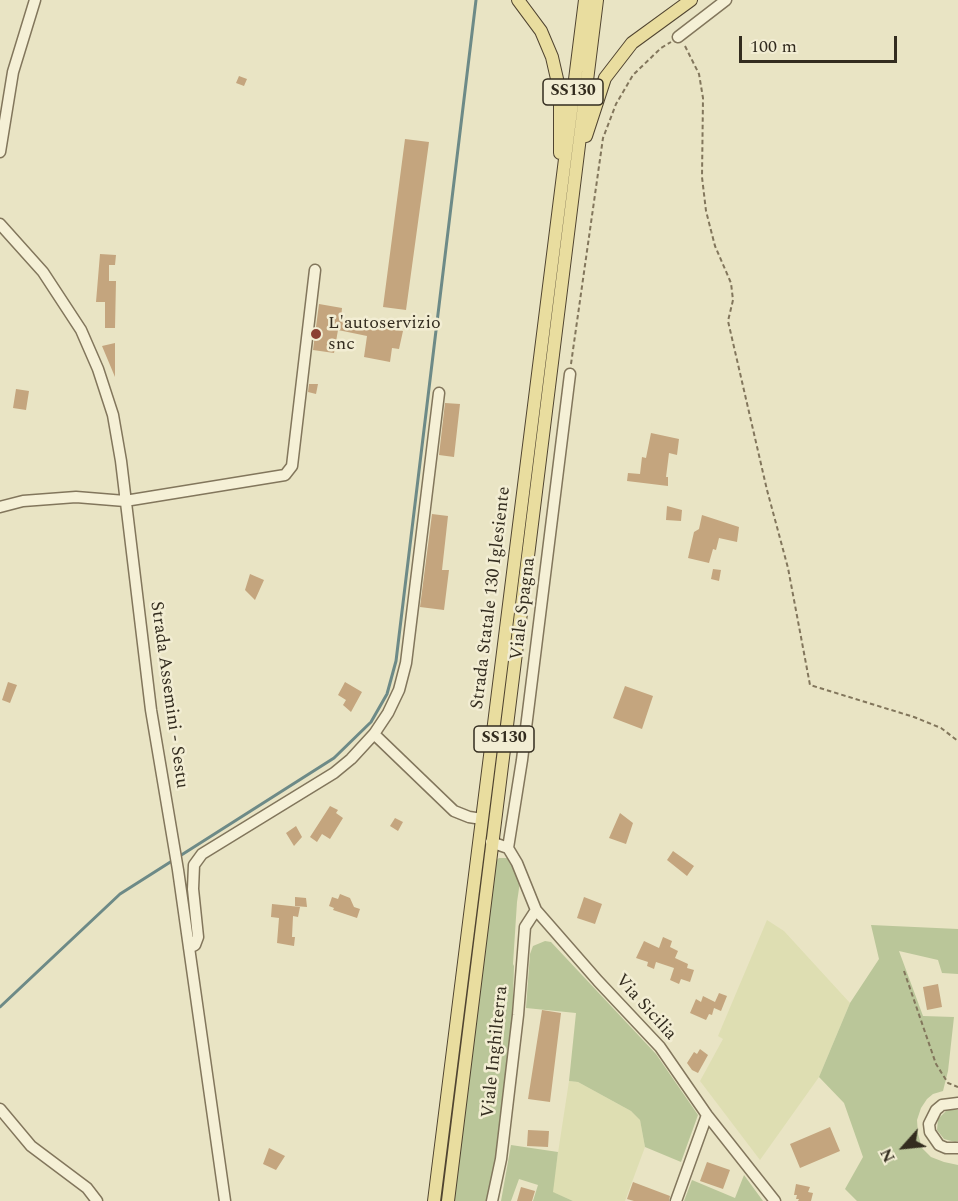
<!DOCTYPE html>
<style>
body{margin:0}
#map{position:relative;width:958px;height:1201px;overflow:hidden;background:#e9e4c4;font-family:Spectral,serif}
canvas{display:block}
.north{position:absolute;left:874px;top:1117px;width:60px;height:60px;-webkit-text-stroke:4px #f2edd3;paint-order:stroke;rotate:243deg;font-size:16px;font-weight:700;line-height:24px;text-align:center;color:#332c1f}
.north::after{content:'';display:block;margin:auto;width:21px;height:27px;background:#332c1f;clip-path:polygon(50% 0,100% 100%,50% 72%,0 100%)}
.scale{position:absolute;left:739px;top:36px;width:158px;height:27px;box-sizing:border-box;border:3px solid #332c1f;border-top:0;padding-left:8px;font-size:18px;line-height:21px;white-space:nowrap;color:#332c1f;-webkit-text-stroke:4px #f2edd3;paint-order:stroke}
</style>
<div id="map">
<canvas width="958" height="1201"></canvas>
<div class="north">N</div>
<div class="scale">100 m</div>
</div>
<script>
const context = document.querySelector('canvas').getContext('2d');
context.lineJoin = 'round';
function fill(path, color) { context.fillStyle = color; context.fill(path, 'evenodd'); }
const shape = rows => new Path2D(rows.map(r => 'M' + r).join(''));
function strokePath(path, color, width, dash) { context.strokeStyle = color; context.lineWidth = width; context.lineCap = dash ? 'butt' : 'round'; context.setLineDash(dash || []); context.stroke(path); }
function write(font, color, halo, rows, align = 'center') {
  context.font = font + ' Spectral,serif'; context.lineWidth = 5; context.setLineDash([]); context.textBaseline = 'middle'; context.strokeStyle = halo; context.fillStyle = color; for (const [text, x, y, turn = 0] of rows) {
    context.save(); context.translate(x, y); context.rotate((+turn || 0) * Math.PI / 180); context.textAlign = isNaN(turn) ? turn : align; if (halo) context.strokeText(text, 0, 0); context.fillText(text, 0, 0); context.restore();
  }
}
fill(shape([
 [767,920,784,931,850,1003,819,1077,760,1160,700,1081,723,1039,718,1036],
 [569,1081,578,1082,631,1111,640,1120,645,1147,625,1201,573,1201,552,1192]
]), '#dedeb2');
fill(shape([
 [499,858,509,858,520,882,517,902,513,964,514,966,512,1028,498,1144,488,1201,453,1201,494,862],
 [871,925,958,929,958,974,942,973,938,960,899,951,923,1016,954,1017,948,1071,943,1091,933,1094,927,1099,921,1108,917,1120,918,1134,922,1148,931,1157,944,1162,958,1165,958,1201,857,1201,845,1189,863,1157,844,1103,819,1077,850,1003,879,959],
 [545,941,551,942,656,1054,698,1115,681,1162,645,1147,640,1120,631,1111,578,1082,569,1081,576,1013,526,1008,530,954,533,946],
 [951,1109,958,1110,958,1141,955,1142,944,1139,937,1130,938,1119,946,1111],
 [511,1145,558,1152,553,1192,573,1201,533,1201,538,1185,519,1179,511,1201,501,1201],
 [744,1175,763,1201,684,1201,692,1180,735,1198]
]), '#bac699');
strokePath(shape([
 [0,1007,120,894,334,758,371,722,387,694,396,661,476,0]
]), '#6d8a87', 3);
fill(shape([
 [239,76,247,79,244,86,236,83],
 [405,139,429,142,406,310,383,307],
 [100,254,116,255,115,265,109,265,109,281,116,281,115,328,105,328,105,302,96,302],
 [319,304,342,308,341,318,403,331,399,349,392,348,390,362,364,357,367,336,338,330,334,353,313,350],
 [115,343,115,377,102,346],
 [309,384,318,384,316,394,308,392],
 [16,389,29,391,26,410,13,408],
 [445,403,460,404,454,457,439,455],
 [651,433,679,439,677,455,669,453,666,477,668,477,668,486,627,481,628,473,640,474,642,457,646,458],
 [667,506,682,510,681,521,666,520],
 [432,514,448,516,442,570,449,570,444,610,420,607],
 [702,515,739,527,737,542,719,538,716,550,713,549,709,563,688,558,694,532,699,529],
 [713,569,721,570,719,581,711,579],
 [250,574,264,580,255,600,245,590],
 [8,682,17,685,10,703,2,700],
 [345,682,362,692,351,712,343,705,346,700,338,695],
 [625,686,653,696,642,729,613,718],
 [330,806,338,810,336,813,343,818,330,839,322,834,317,842,310,837],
 [620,813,633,823,626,844,609,838],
 [395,818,403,822,398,831,390,826],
 [296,826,302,837,294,846,286,833],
 [673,851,694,866,687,876,667,860],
 [340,894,350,898,354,907,360,909,357,918,333,910,334,908,329,906,332,897,338,899],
 [295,897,306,898,307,907,295,906],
 [584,897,602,904,595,924,577,918],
 [272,904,300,907,298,917,293,916,292,937,295,937,294,946,277,943,279,918,271,917],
 [663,937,672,941,670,947,678,951,675,958,688,964,687,968,694,970,690,982,681,979,679,984,670,980,674,968,656,962,654,969,647,966,648,962,636,958,644,941,659,948],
 [938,984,942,1007,927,1010,923,987],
 [719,993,727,996,721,1011,714,1008,712,1015,709,1014,706,1020,690,1013,696,999,701,1002,703,996,715,1002],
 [542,1010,561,1013,550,1102,528,1099],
 [700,1049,708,1055,698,1073,692,1070,687,1063,694,1052,697,1054],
 [830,1127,840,1151,800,1168,790,1144],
 [528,1130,549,1131,548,1147,527,1146],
 [269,1148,285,1156,276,1170,263,1164],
 [707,1162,730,1170,723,1189,700,1181],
 [633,1182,670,1196,669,1201,634,1201,627,1199],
 [796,1184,810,1187,808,1192,813,1193,811,1201,798,1201,799,1199,796,1199,797,1195,794,1195],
 [521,1187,535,1191,532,1201,517,1201]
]), '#c4a57e');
const minor = shape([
 [678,37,726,0],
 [0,152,13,72,35,0],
 [0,224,43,272,81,330,98,369,113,415,121,461,151,710,178,870,225,1201],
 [0,507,23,501,76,497,125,501,285,475,292,466,315,270],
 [374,734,454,811,469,817,482,819],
 [491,842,508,848,517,863,536,910,598,981,660,1047,707,1115,775,1201],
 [508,848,522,760,570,374],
 [189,948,195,945,198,937,193,889,194,865,202,854,334,773,351,759,374,734,388,713,399,690,406,663,439,393],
 [958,1103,942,1105,936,1110,929,1124,930,1132,939,1145,946,1148,958,1148],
 [0,1109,31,1146,87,1188,97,1201],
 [492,1201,501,1159,518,1015,525,927,536,910],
 [676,1201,707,1115]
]);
const major = shape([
 [518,0,541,31,552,57,560,92,560,153],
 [586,136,605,78,632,43,691,0],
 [434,1201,585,0],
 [448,1201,597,0]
]);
strokePath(minor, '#82765c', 13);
strokePath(major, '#504430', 14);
strokePath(shape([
 [685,46,699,74,703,98,702,177,706,211,715,246,731,283,733,300,728,321,767,490,788,568,810,685,914,717,941,728,958,741],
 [571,364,603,138,616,104,633,75,661,48,671,42],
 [904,971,936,1064,948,1083,958,1087]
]), '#82765c', 2, [4.5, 3]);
strokePath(minor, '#f5f0d6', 10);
strokePath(major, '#e9dd9f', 12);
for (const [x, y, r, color] of [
 [316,334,6,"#8b3f32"]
]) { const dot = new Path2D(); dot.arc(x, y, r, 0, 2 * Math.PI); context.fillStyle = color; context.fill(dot); strokePath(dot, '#f2edd3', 2); }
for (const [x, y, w] of [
 [573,92,60],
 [504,739,60]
]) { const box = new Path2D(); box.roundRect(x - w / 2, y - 13, w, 26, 4.5); context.fillStyle = '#f2edd3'; context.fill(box); strokePath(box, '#332c1f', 1.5); }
write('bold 16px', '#332c1f', null, [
 ["SS130",573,92],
 ["SS130",504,739]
]);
write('18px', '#332c1f', '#f2edd3', [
 ["L'autoservizio",328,324],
 ["snc",328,345]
], 'left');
write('18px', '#332c1f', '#f2edd3', [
 ["Strada Statale 130 Iglesiente",492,598,-83],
 ["Viale Spagna",524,609,-83],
 ["Strada Assemini - Sestu",168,695,82],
 ["Via Sicilia",645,1008,48],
 ["Viale Inghilterra",496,1052,-84]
]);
</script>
